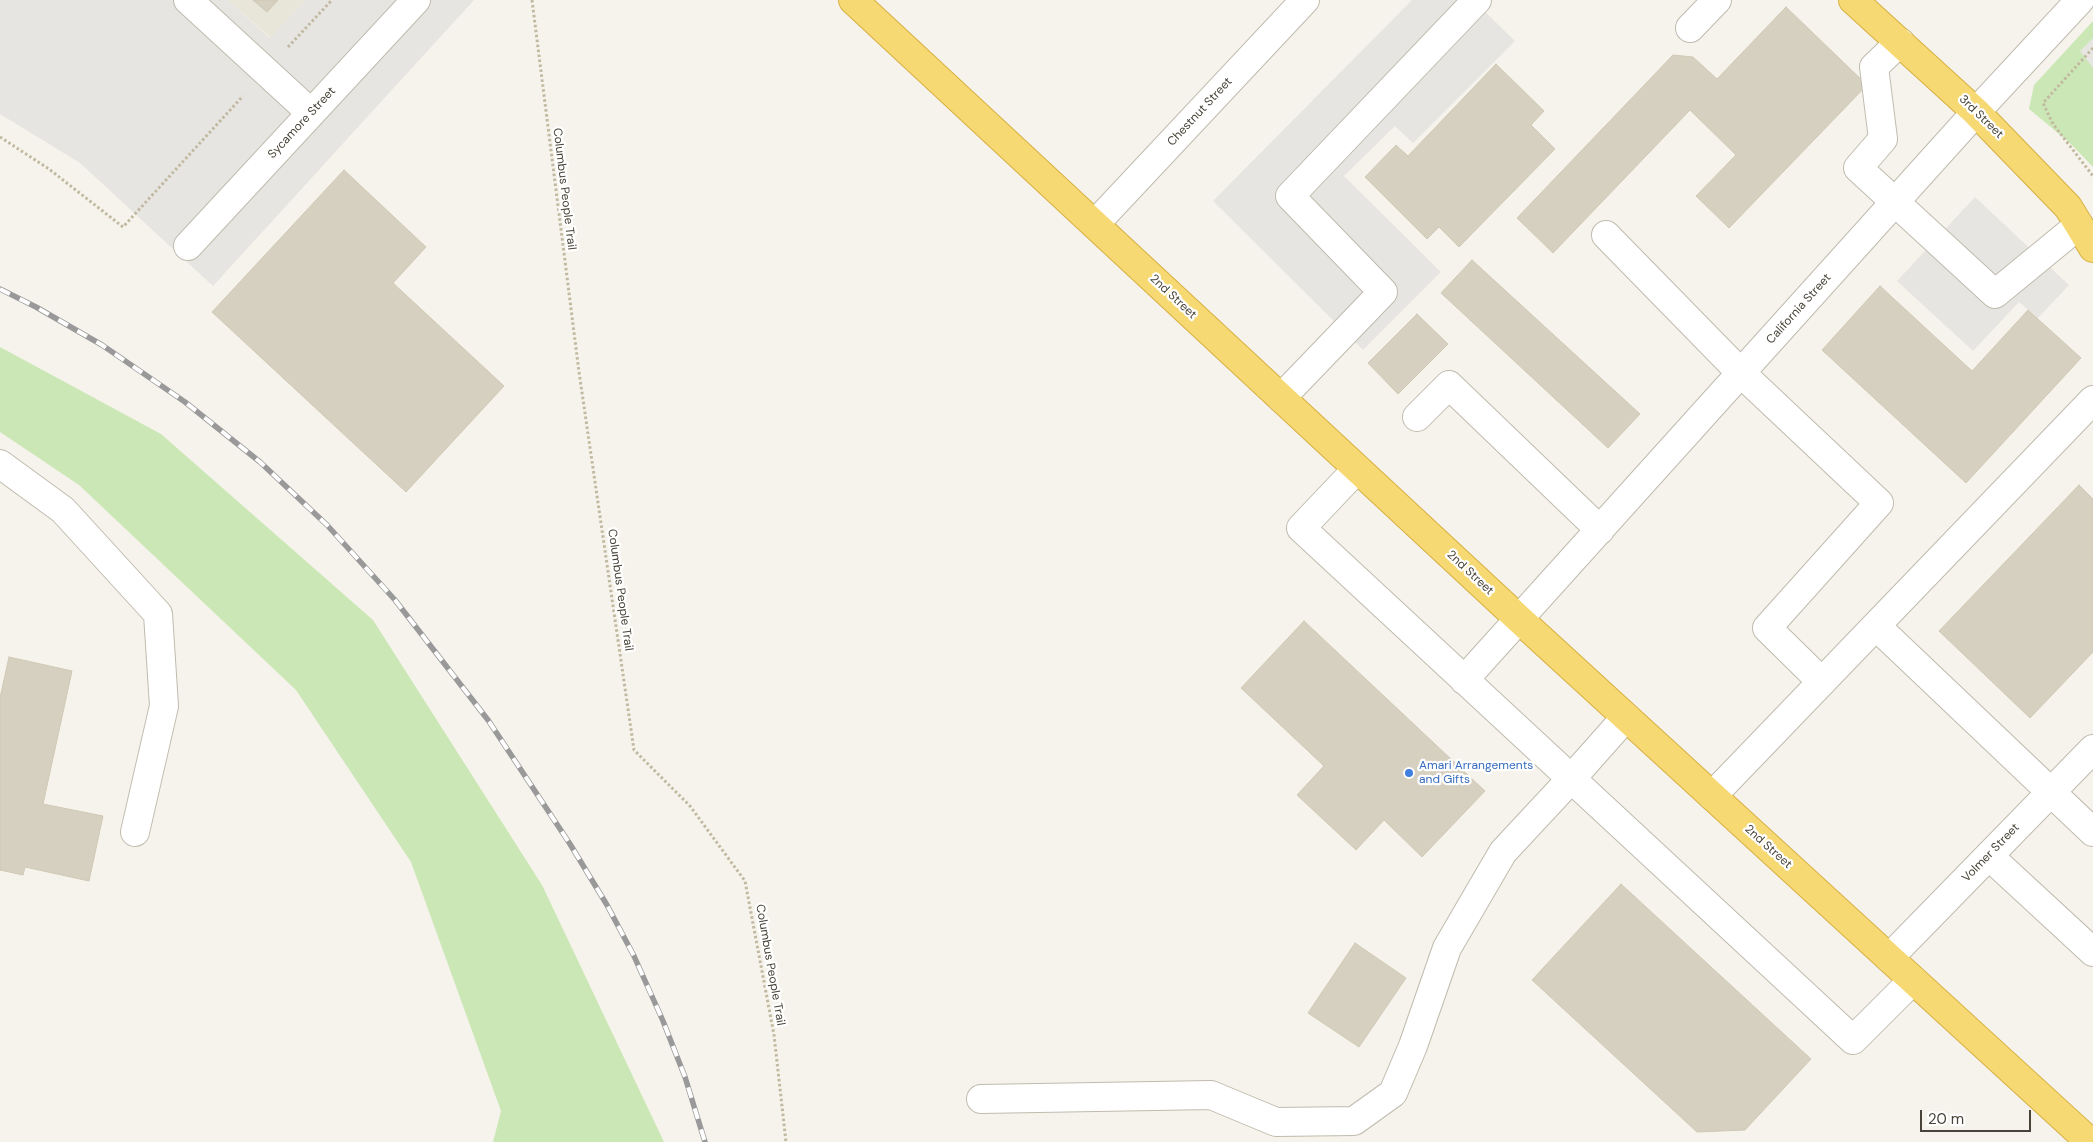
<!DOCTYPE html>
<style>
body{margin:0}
#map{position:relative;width:2093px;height:1142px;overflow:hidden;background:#f5f3eb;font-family:"DM Sans",sans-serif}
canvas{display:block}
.scale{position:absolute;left:1920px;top:1110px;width:111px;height:22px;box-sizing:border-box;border:2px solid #494439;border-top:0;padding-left:6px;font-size:15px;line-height:18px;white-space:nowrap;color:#494439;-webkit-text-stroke:4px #fff;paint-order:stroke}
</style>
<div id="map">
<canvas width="2093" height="1142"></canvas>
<div class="scale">20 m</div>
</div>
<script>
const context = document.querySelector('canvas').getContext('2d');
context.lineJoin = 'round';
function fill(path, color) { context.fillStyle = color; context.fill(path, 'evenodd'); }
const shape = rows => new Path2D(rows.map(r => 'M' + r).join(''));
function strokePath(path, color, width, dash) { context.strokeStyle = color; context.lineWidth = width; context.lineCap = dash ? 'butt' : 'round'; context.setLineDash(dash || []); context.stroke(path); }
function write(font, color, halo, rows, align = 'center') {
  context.font = font + ' "DM Sans",sans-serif'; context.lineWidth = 4.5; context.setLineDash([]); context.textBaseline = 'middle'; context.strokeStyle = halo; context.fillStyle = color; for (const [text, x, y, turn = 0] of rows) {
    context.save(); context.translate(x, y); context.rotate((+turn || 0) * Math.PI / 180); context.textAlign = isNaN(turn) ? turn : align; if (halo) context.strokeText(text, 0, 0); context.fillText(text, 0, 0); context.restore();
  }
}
fill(shape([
 [228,0,305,0,271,38]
]), '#e8e5d9');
fill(shape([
 [2093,21,2093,167,2070,143,2029,109,2034,85],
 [0,347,161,434,373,620,542,885,664,1142,493,1142,501,1111,411,862,296,690,79,485,0,432]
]), '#cce7b6');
fill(shape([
 [0,0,228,0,270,38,305,0,474,0,213,286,80,163,0,114],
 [1412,0,1473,0,1515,41,1413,143,1395,126,1344,176,1441,272,1363,350,1213,201],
 [2093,38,2093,68,2080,51],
 [1975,197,2069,285,2038,318,2019,302,1973,351,1897,281]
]), '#e7e5e2');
const building = shape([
 [253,0,278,0,267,12,253,0],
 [1786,7,1867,85,1729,228,1696,196,1736,155,1690,110,1553,253,1517,218,1673,55,1693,57,1717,79,1786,7],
 [1496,64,1544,111,1531,125,1555,149,1459,247,1439,227,1427,239,1365,177,1396,145,1408,156,1496,64],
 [344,170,426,247,393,283,504,386,406,492,212,312,344,170],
 [1472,260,1640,414,1608,448,1441,293,1472,260],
 [1880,286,1972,371,2028,310,2081,358,1966,483,1822,350,1880,286],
 [1417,314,1448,344,1398,394,1368,363,1417,314],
 [2079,485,2093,499,2093,652,2030,718,1939,631,2079,485],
 [1304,621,1485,791,1422,857,1384,820,1356,850,1297,795,1324,766,1241,688,1304,621],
 [9,657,72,671,43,804,103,816,89,881,25,867,23,875,0,870,0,698,9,657],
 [1621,884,1811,1059,1745,1130,1697,1132,1532,980,1621,884],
 [1355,943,1406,978,1359,1047,1308,1013,1355,943]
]);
fill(building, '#d6d0c1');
strokePath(building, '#d0c8b4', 1);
const minor = shape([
 [188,0,311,113],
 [1690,28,1717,0],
 [1900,42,1874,67,1883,139,1858,168,1995,294,2079,225],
 [1095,224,1305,0],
 [1606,235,1741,373,1879,503,1767,628,1822,682],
 [188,246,416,0],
 [1281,398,1383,292,1290,196,1477,0],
 [1417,417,1449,385,1600,530],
 [0,464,63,510,158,614,164,706,135,832],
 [1357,469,1301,528,1853,1040,1913,980],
 [1876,626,2093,832],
 [1464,680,1976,112,2080,0],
 [1712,796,2093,400],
 [1989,856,2093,952],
 [1889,958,2093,749],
 [981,1099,1211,1095,1276,1122,1354,1121,1393,1093,1413,1046,1447,948,1503,852,1571,779,1626,717]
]);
const highway = shape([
 [853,0,1519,619,2090,1142],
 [1853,0,1976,112,2005,142,2068,207,2093,248]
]);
strokePath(minor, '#c0bbae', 30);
strokePath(highway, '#d7af43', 30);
strokePath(shape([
 [532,0,579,372,634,750,690,806,745,881,774,1035,786,1142],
 [288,47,332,0],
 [2093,48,2043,103,2053,124,2093,176],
 [0,137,49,169,123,227,243,96]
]), '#c1b99f', 3, [2.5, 2.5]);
strokePath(minor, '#fff', 28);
strokePath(highway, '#f7d973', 28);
const rail = shape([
 [0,289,36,307,102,345,185,402,260,462,327,525,395,600,488,720,570,844,607,905,634,956,663,1021,685,1077,705,1142]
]);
strokePath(rail, '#999', 5.5);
strokePath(rail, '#fff', 4, [11]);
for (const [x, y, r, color] of [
 [1409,773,5,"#3f7fe0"]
]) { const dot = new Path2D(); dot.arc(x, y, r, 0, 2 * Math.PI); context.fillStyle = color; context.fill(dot); strokePath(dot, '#fff', 2); }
write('12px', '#494439', '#fff', [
 ["Chestnut Street",1200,112,-47],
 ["3rd Street",1981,117,44],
 ["Sycamore Street",302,123,-47],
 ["Columbus People Trail",564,189,83],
 ["2nd Street",1173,297,43],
 ["California Street",1799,309,-48],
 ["2nd Street",1470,573,43],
 ["Columbus People Trail",620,590,82],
 ["2nd Street",1768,847,42],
 ["Volmer Street",1991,853,-46],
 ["Columbus People Trail",770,965,80]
]);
write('12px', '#366cbe', '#fff', [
 ["Amari Arrangements",1419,766],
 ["and Gifts",1419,780]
], 'left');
</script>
